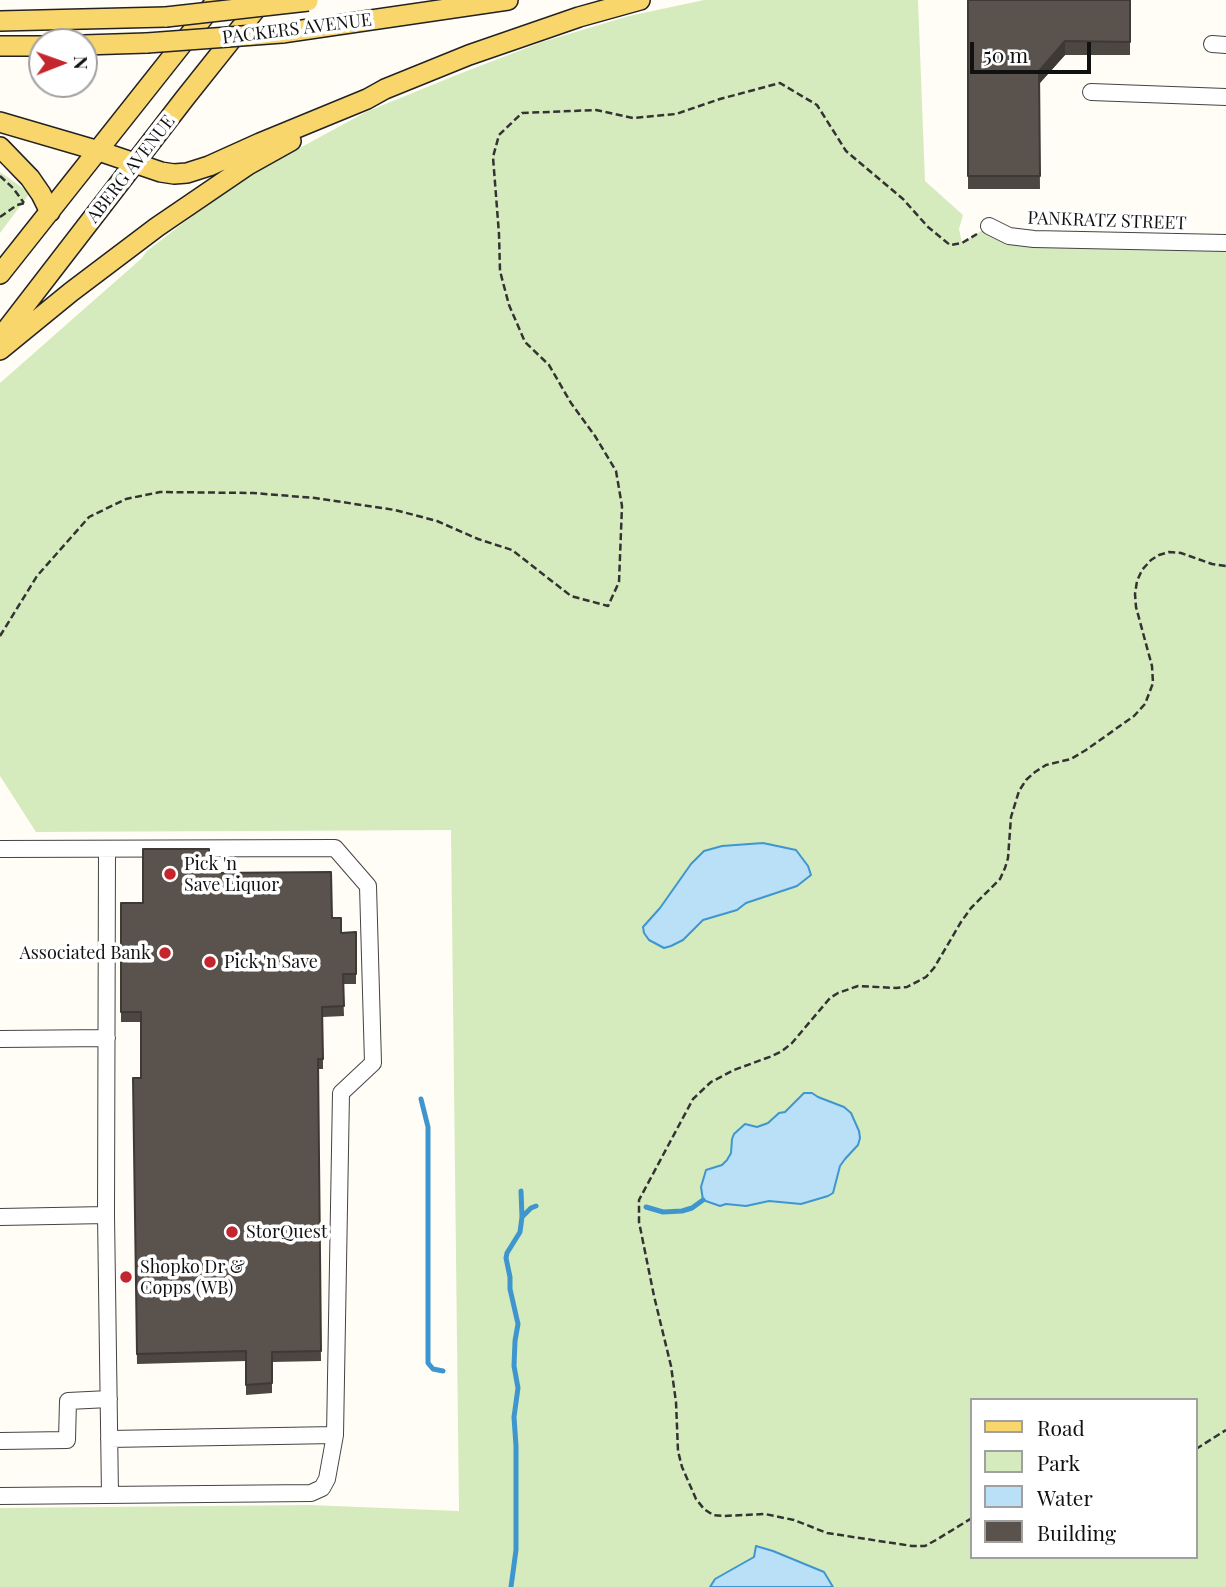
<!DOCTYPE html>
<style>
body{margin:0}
#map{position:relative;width:1226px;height:1587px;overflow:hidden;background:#fffdf5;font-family:"Playfair Display",serif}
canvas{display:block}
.legend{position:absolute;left:970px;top:1398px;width:228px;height:161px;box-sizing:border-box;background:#fff;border:2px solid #a0a0a0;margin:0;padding:9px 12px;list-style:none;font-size:21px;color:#111}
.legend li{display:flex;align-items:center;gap:14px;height:35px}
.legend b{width:35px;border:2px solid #a0a0a0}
.north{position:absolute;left:28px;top:28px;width:70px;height:70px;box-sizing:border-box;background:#fff;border:2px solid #a0a0a0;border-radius:50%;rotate:89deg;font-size:19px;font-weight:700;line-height:28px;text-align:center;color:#111}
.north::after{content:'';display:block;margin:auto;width:24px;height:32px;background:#c4262e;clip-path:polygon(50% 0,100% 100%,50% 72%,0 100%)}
.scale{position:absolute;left:970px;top:42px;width:121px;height:32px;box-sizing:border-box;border:4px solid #111;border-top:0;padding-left:9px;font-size:21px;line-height:24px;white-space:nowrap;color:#111;-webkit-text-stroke:5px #fff;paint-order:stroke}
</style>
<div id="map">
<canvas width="1226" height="1587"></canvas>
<ul class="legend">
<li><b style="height:9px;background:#f9d66b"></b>Road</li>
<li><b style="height:19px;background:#d5ebbd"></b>Park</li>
<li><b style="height:19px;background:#b9e0f7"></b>Water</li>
<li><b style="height:19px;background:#5a524d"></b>Building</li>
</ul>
<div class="north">N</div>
<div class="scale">50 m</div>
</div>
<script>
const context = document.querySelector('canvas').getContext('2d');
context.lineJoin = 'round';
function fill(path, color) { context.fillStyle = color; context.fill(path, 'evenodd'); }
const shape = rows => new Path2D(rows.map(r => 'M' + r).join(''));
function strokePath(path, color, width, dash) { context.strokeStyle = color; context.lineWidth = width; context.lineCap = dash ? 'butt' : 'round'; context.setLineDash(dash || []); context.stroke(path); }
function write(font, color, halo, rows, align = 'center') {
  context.font = font + ' "Playfair Display",serif'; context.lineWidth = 7; context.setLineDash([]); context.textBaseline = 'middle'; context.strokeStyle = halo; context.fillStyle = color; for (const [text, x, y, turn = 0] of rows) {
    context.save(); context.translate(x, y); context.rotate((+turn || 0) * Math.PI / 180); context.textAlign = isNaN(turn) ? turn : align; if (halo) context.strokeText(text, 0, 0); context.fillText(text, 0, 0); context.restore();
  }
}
fill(shape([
 [704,0,918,0,925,181,963,215,959,229,962,243,989,226,1009,236,1226,243,1226,1587,0,1587,0,1508,309,1505,459,1511,451,830,36,832,0,776,0,383,142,258,147,251,230,187,285,156,366,112,454,76,542,42,629,16],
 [972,1400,1196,1400,1196,1557,972,1557],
 [0,172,30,193,0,233]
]), '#d5ebbd');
const water = shape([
 [763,843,796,850,808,866,811,875,797,886,746,903,737,910,703,920,683,940,671,946,664,948,649,940,644,933,643,927,660,908,691,864,704,851,722,846,763,843],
 [804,1093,812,1093,818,1097,844,1107,851,1113,859,1131,860,1138,858,1145,845,1159,840,1166,833,1193,828,1196,801,1204,769,1201,746,1206,726,1204,720,1206,703,1200,701,1187,706,1170,722,1165,727,1160,731,1153,732,1139,734,1134,745,1124,757,1127,768,1123,779,1113,785,1112,804,1093],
 [756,1546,773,1551,824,1572,833,1587,710,1587,715,1579,754,1557,756,1546]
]);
fill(water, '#b9e0f7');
strokePath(water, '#3f96cf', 2);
strokePath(shape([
 [421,1099,428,1127,428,1363,433,1369,443,1371],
 [646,1207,663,1212,682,1211,692,1208,703,1200],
 [522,1217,531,1208,536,1206],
 [511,1587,516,1550,516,1446,514,1417,518,1388,514,1366,515,1341,518,1324,510,1289,510,1277,506,1258,507,1253,520,1232,522,1217,521,1191]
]), '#3f96cf', 5);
const minor = shape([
 [1212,44,1226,45],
 [1091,92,1226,97],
 [989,226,1009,236,1034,239,1226,243],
 [0,849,335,848,368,886,373,1063,341,1093,335,1435,327,1479,322,1488,311,1493,0,1496],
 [107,849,106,1215,110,1495],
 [0,1039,107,1038],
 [0,1217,106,1215],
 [109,1439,335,1435],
 [0,1441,67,1440,68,1401,109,1399]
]);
const major = shape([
 [0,21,166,17],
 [282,33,508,0],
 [84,45,147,43],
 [0,46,42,46],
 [0,122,99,151,161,172,174,174,187,173,209,166,260,143,367,99,385,89,469,55,579,17,640,0],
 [0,147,30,178,41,194,50,212],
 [0,274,217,0],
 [0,338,185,98,263,0],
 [0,350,71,292,157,227,248,165,291,141]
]);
strokePath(minor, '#444', 18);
strokePath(major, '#222', 22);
strokePath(shape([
 [0,176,13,188,24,203],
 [0,217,17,205,25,203],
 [0,636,37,576,89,517,126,499,160,492,253,493,315,498,395,510,437,521,478,539,512,550,571,596,608,606,619,582,622,506,616,471,595,436,571,403,549,365,525,342,509,305,500,271,499,234,493,157,499,135,522,113,596,110,633,118,676,114,720,99,780,83,817,105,846,151,903,199,928,227,950,245,962,243,977,234],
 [1196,1449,1226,1430],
 [972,1518,936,1540,925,1546,912,1546,827,1533,794,1520,765,1514,723,1516,713,1515,704,1509,696,1499,682,1467,678,1451,676,1402,671,1366,654,1296,639,1222,639,1200,693,1099,711,1082,734,1070,772,1056,782,1051,792,1043,830,998,838,993,858,986,896,988,907,987,926,977,934,968,961,922,971,908,1000,879,1005,868,1008,858,1011,817,1019,791,1026,780,1035,772,1046,765,1071,759,1086,750,1134,716,1145,704,1153,683,1152,666,1136,607,1135,594,1137,581,1142,570,1151,560,1159,555,1169,552,1181,553,1212,564,1226,566]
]), '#333', 2.5, [7, 3.5]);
strokePath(minor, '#fff', 16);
strokePath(major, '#f9d66b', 19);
const majorBridge = shape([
 [166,17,308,1],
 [147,43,282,33]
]);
strokePath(majorBridge, '#222', 22, []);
strokePath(majorBridge, '#f9d66b', 19);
fill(shape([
 [968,0,1130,0,1130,55,1065,55,1039,84,1040,189,968,189],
 [209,873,332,918,341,933,356,932,356,984,343,984,344,1016,323,1017,323,1069,318,1069,321,1361,272,1362,272,1393,246,1395,246,1361,137,1364,133,1078,141,1078,141,1022,121,1022,121,903,143,903]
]), '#4d4742');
fill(shape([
 [1065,41,1065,55,1039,84,1039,71]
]), '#3f3936');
const building = shape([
 [968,0,1130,0,1130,42,1065,41,1039,71,1040,176,968,176,968,0],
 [143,849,209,849,209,873,331,872,332,918,341,918,341,933,356,932,356,974,343,974,344,1006,322,1007,323,1059,318,1059,321,1351,272,1352,272,1383,246,1385,246,1351,137,1354,133,1078,141,1078,141,1012,121,1012,121,903,143,903,143,849]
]);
fill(building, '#5a524d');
strokePath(building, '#3f3936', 2);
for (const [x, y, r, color] of [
 [170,874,7,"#c4262e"],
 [165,953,7,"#c4262e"],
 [210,962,7,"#c4262e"],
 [232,1232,7,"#c4262e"],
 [126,1277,7,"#c4262e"]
]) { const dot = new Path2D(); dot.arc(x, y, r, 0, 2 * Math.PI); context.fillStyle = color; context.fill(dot); strokePath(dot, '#fff', 2.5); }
write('18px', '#111', '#fff', [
 ["PACKERS AVENUE",297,29,-7],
 ["ABERG AVENUE",131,169,-52],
 ["PANKRATZ STREET",1107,221,2]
]);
write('18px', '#111', '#fff', [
 ["Pick 'n",184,864],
 ["Save Liquor",184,885],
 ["Associated Bank",151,953,"right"],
 ["Pick 'n Save",224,962],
 ["StorQuest",246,1232],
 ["Shopko Dr &",140,1267],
 ["Copps (WB)",140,1288]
], 'left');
</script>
